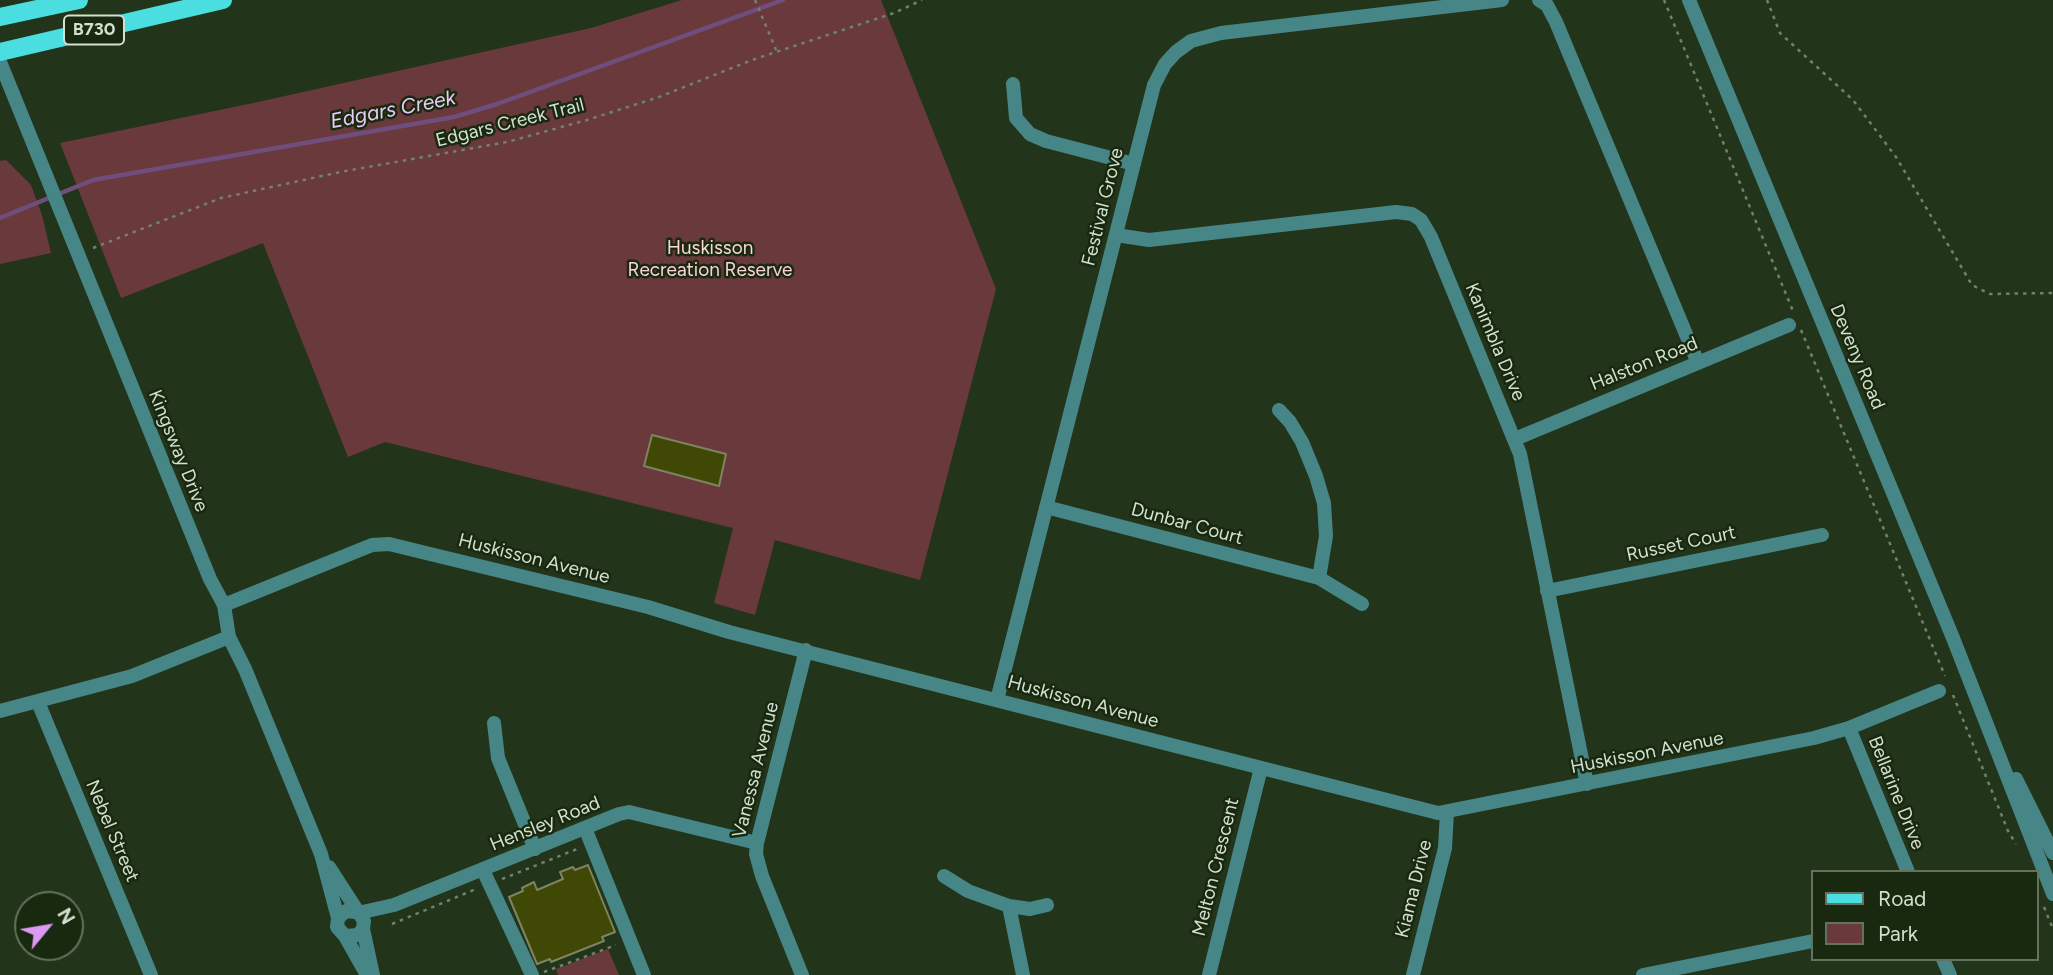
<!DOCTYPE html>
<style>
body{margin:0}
#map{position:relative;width:2053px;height:975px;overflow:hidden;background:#22341a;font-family:Figtree,sans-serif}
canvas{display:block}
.legend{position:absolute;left:1811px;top:870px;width:228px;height:91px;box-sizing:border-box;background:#182910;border:2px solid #63725c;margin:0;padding:9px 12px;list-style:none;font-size:21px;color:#d3dfcf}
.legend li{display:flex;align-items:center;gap:14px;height:35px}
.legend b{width:35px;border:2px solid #63725c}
.north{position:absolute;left:14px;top:891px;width:70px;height:70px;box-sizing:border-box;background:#182910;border:2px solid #63725c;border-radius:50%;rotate:60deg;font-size:19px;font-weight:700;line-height:28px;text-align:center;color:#d3dfcf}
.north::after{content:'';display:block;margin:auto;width:24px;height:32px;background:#dc99f4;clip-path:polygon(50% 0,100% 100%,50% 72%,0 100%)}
</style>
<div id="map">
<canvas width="2053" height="975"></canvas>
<ul class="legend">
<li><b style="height:9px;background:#4bdee1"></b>Road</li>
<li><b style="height:19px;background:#6a393c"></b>Park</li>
</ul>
<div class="north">N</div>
</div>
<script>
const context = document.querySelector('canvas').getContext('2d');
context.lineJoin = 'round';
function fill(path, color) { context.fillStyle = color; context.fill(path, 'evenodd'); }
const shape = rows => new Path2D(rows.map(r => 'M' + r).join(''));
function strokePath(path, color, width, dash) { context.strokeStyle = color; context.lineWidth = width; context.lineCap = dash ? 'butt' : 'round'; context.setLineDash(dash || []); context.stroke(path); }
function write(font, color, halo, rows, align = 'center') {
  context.font = font + ' Figtree,sans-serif'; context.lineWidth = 5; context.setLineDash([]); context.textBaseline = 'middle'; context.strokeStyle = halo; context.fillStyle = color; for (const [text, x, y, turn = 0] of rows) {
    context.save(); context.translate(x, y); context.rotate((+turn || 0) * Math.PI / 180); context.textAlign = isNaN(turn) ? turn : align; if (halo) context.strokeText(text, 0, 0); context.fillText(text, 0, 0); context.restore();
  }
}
fill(shape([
 [682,0,881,0,996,289,920,580,775,540,755,615,714,603,733,528,385,442,348,457,263,243,121,298,60,143,258,102,591,28],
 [6,160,31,185,42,215,51,253,0,264,0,161],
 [608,949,619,975,558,975,556,969]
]), '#6a393c');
strokePath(shape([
 [0,218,93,180,454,117,500,103,783,0]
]), '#6f4d7c', 4.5);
const building = shape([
 [652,435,726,454,719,486,644,466,652,435],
 [588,865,615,932,602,937,604,941,551,962,550,959,537,964,509,897,523,891,522,888,534,882,537,890,563,879,560,872,573,867,575,870,588,865]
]);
fill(building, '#404806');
strokePath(building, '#7e8462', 2);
strokePath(shape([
 [755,0,777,52],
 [1664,0,1793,311],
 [1767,0,1780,33,1853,100,1896,157,1972,285,1990,294,2053,293],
 [93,248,221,198,340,172,507,142,587,120,659,97,752,60,894,13,922,0],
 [1801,330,1945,676],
 [1953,695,2008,831,2016,844],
 [502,879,577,849],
 [2044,907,2053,929],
 [392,924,476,889],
 [544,972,616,945]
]), '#72816c', 2.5, [3.5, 5]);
strokePath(shape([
 [1539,0,1547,5,1556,22,1698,363],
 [1013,84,1016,118,1030,134,1046,141,1134,164],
 [1116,235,1149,240,1396,212,1412,214,1421,220,1431,237,1520,454,1587,784],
 [1279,410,1290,422,1302,442,1316,476,1324,503,1326,536,1319,578],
 [1515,439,1789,325],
 [1046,507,1319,578,1362,604],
 [1547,591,1822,535],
 [224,605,372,545,389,544,648,607,729,632,1438,813,1814,738,1849,728,1939,691],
 [997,700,1154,85,1165,64,1176,52,1191,41,1221,33,1502,0],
 [38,702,151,975],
 [494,723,498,758,535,849],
 [1849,728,1908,872],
 [585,828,644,975],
 [483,870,532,975],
 [944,876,968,891,1009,906,1023,975],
 [1009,906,1030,909,1047,905],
 [358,913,394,905,619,814,629,812,757,843],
 [1943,959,1950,975],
 [802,975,762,876,756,854,757,843,806,650],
 [1209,975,1261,768],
 [1413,975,1445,848,1447,812],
 [1643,975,1813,941]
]), '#478687', 14);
strokePath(shape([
 [1689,0,1953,638,2053,894],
 [0,62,210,579,224,605,229,637,245,669,321,854,338,918],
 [0,711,132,676,229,637],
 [2016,779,2053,853],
 [329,867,364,921,363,929,358,935,345,936,337,927,338,918,346,911,356,912],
 [363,929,373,975],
 [345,936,367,975]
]), '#478687', 14);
strokePath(shape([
 [0,17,79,0],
 [0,52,223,0]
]), '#4bdee1', 18);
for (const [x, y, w] of [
 [94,30,60]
]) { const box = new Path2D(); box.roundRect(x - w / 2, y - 14.5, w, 29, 5); context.fillStyle = '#182910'; context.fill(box); strokePath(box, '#d3dfcf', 2); }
write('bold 18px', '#d3dfcf', null, [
 ["B730",94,30]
]);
write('19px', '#d3dfcf', '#182910', [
 ["Edgars Creek Trail",510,123,-14],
 ["Festival Grove",1103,207,-76],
 ["Kanimbla Drive",1495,342,67],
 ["Deveny Road",1857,357,67],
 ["Halston Road",1644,364,-22],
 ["Kingsway Drive",178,451,68],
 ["Dunbar Court",1187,524,15],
 ["Russet Court",1681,544,-12],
 ["Huskisson Avenue",534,559,14],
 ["Huskisson Avenue",1083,702,15],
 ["Huskisson Avenue",1647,753,-11],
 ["Vanessa Avenue",756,770,-76],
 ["Bellarine Drive",1896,793,68],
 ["Hensley Road",545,824,-22],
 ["Nebel Street",112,831,67],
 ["Melton Crescent",1216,867,-76],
 ["Kiama Drive",1414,889,-76]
]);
write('19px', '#fcd4d5', '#182910', [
 ["Huskisson",710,248],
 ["Recreation Reserve",710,270]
]);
write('italic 21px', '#ebcbf7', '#182910', [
 ["Edgars Creek",393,110,-11]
]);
</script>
